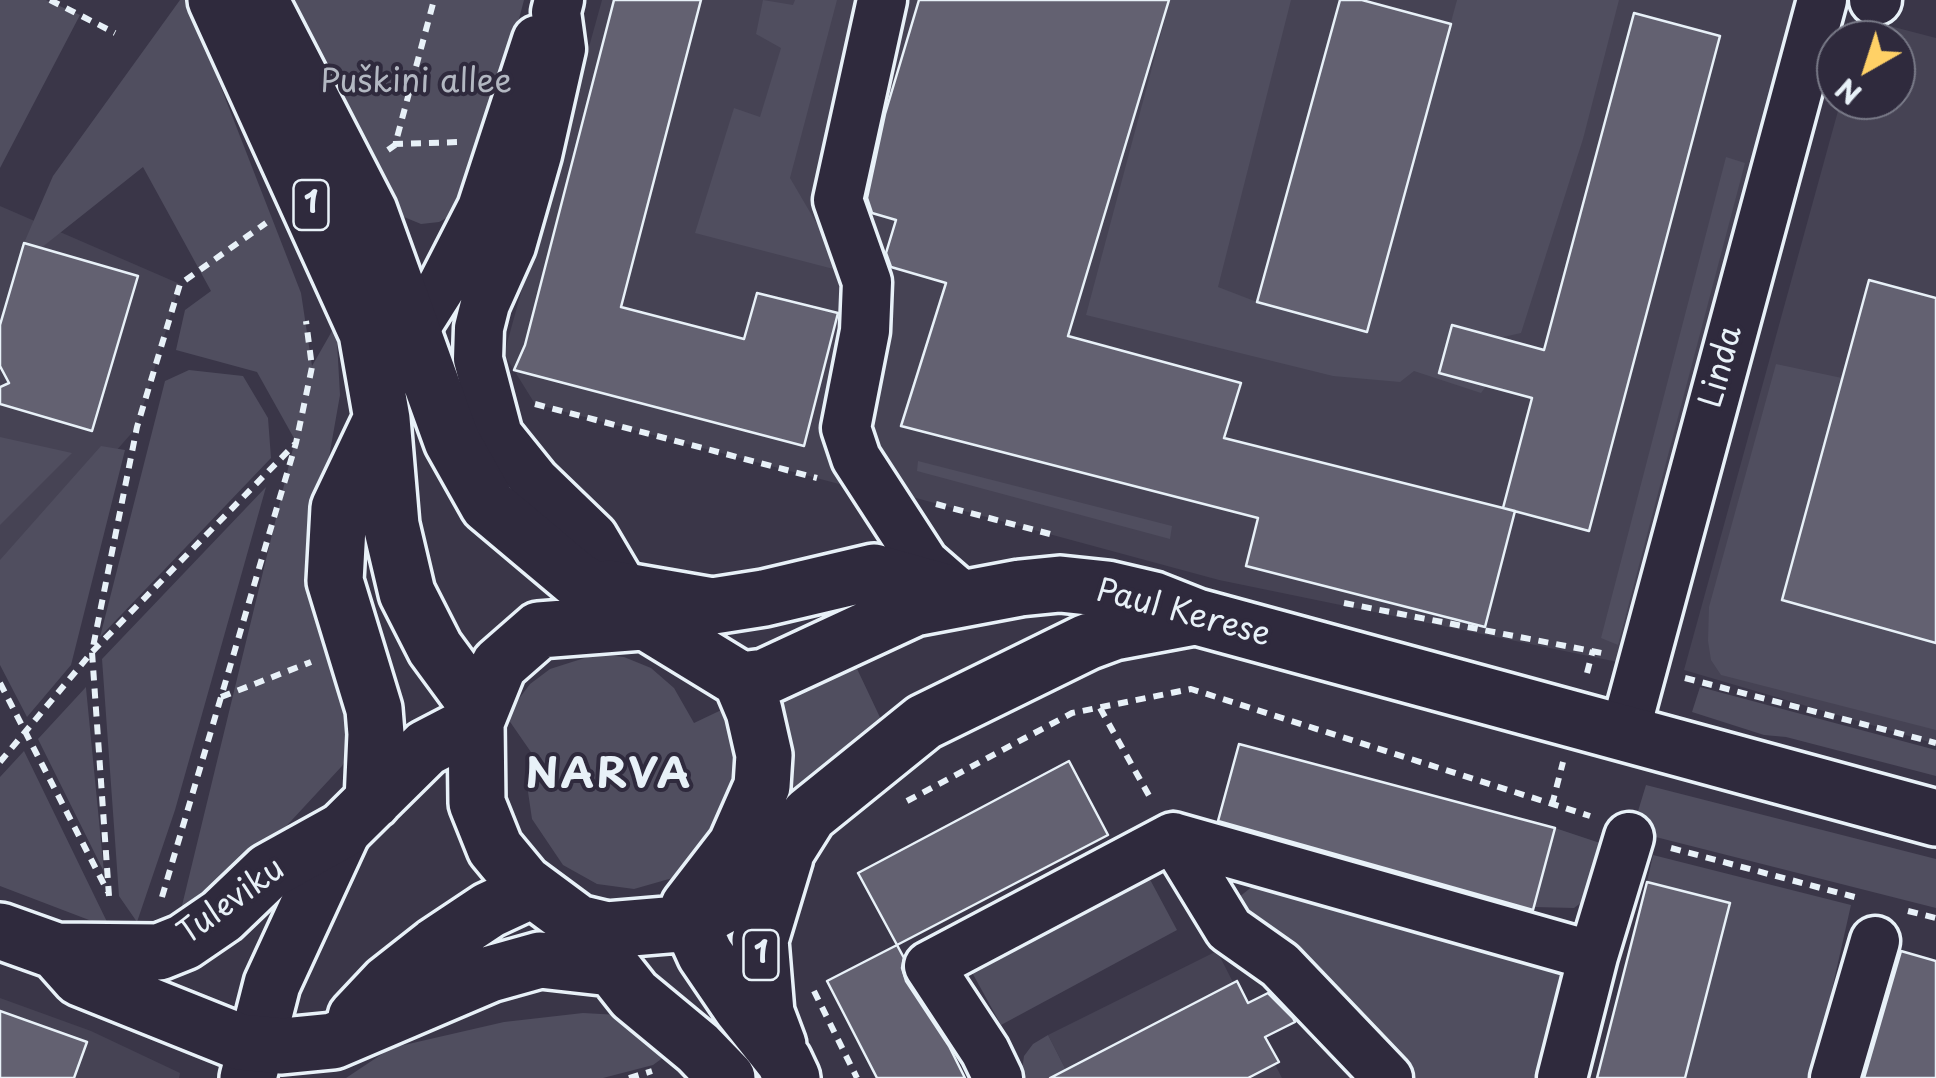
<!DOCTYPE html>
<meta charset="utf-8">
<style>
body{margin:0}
#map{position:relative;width:1936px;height:1078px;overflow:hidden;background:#3a3648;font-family:"Playpen Sans",sans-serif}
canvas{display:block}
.north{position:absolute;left:1816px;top:20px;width:100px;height:100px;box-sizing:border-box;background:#2f2a3d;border:2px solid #797a88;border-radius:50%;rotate:219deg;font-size:28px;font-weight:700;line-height:40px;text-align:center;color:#e8f1f8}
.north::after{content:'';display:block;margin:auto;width:35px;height:45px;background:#ffd166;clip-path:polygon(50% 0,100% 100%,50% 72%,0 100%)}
</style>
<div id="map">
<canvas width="1936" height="1078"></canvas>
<div class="north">N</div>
</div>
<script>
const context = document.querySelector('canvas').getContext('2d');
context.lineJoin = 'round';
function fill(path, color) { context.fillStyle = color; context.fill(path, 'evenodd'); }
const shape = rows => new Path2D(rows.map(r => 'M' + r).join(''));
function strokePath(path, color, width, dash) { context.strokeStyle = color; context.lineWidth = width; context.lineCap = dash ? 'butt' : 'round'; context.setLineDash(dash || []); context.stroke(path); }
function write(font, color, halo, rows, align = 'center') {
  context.font = font + ' "Playpen Sans",sans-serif'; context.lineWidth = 8; context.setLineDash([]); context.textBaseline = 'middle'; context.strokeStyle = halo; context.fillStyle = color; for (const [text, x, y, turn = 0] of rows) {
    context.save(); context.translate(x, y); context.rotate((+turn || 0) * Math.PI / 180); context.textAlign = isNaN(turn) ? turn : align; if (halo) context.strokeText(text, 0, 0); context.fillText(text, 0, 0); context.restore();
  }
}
fill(shape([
 [602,0,1822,0,1642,667,1219,580,868,485,843,485,535,404,504,354],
 [1863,19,1936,38,1936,744,1684,670,1841,100,1896,100,1896,40,1857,40],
 [0,206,180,284,137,427,0,583],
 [1217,951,1282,1078,1070,1078,1048,1035],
 [0,998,91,1031,180,1073,179,1078,0,1078]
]), '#464354');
fill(shape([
 [0,0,46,0,80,15,0,168],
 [180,0,187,0,301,293,312,366,336,324,340,395,319,514,355,742,342,766,215,903,178,922,295,440,257,372,176,350,185,310,211,291,143,167,41,248,24,243,53,176],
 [281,0,524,0,474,191,456,213,439,222,421,224,404,217,393,207],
 [763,0,793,5,795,0,837,0,790,178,845,272,695,233,734,108,760,117,781,48,756,34],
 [1170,0,1291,0,1218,287,1257,302,1367,331,1457,0,1619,0,1583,139,1521,333,1499,338,1452,326,1486,386,1481,393,1414,371,1400,382,1333,376,1086,315],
 [1726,157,1745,163,1618,645,1601,638],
 [1776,364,1842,378,1782,600,1936,643,1936,730,1721,675,1711,660,1708,641,1709,607],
 [189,370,243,376,268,418,271,458,100,637,165,381],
 [0,437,72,453,0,525],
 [101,446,125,450,71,665,27,717,0,665,0,560],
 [918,461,1172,526,1170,539,917,471],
 [266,487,175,810,137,922,119,896,102,659],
 [597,654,624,657,651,668,674,688,694,723,734,704,744,761,710,847,676,877,634,889,597,884,563,865,532,819,527,785,533,755,506,716,530,684,550,669],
 [850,654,886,730,776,811,772,690],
 [86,687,86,688,104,872,38,739],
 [1700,687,1936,750,1936,776,1786,737,1764,735,1692,712],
 [24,751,110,928,0,886,0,777],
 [1646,785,1936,859,1936,908,1632,831],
 [1555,828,1600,843,1594,893,1574,908,1534,907],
 [1653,855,1851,905,1812,1078,1685,1078,1729,904,1647,882],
 [1146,872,1177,930,1001,1025,969,967],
 [1264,882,1540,953,1569,980,1556,1078,1407,1078,1234,901,1253,886],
 [583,1013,619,1015,671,1052,653,1065,603,1078,346,1078,391,1048,504,1022],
 [1048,1035,1070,1078,1021,1078,1024,1056,1033,1044]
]), '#504e5f');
const building = shape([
 [614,0,701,0,621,307,744,339,757,293,838,313,804,446,514,370,525,345,614,0],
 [919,0,1169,0,1068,336,1241,383,1224,438,1515,511,1485,627,1246,566,1258,518,901,426,946,283,891,267,886,253,896,220,872,213,867,198,885,114,919,0],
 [1340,0,1362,0,1451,24,1367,332,1257,302,1340,0],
 [1634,13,1720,36,1589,531,1503,508,1532,398,1439,373,1452,325,1544,350,1634,13],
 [24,243,138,276,92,431,0,404,0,387,9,383,0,366,0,325,24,243],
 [1869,280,1936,298,1936,643,1782,600,1869,280],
 [1239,744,1555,828,1533,910,1218,821,1239,744],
 [1069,761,1108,835,897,945,858,873,1069,761],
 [1647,882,1730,903,1685,1078,1597,1078,1647,882],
 [897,945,904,958,902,968,906,981,949,1046,965,1078,877,1078,827,981,897,945],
 [1901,951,1936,961,1936,1078,1864,1078,1901,951],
 [1237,981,1248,1003,1268,993,1293,1018,1295,1022,1265,1037,1279,1062,1248,1078,1050,1078,1237,981],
 [0,1011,87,1042,74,1078,0,1078,0,1011]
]);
fill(building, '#636171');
strokePath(building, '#e8f1f8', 2.5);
const minor = shape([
 [559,0,556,12,561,49,537,155,511,246,485,304,479,328,478,359,498,435,535,481,593,537,639,615],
 [882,0,838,200,867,282,865,331,846,428,856,458,924,563,963,597],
 [1874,0,1877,0],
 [403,359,412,333,443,284,482,208,537,40],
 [1624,735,1822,0],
 [1173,837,1593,956,1562,1078],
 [1593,956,1629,837],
 [998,1078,985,1051,929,966,1173,837,1229,929,1280,965,1388,1078],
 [1835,1078,1875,941]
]);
const major = shape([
 [248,1078,272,984,343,830]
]);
const highway = shape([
 [216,0,367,333,382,419,391,525,407,593,435,648,479,708],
 [260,0,369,211,452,441,488,505,576,579,741,680,765,677,914,608,1020,588,1060,584,1107,589,1154,600,1197,617,1936,818],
 [609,588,713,606,764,598,874,572,960,596],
 [642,622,539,630,499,665,476,722,477,803,495,848,524,883,578,923,607,930,691,923,746,893,787,850,809,815,924,722,1087,642,1114,632,1189,618],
 [741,680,754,711,764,755,762,786,736,845,689,906,691,923,705,954,741,1007,784,1061,792,1078],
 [373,801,376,734,374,709,335,581,339,508,380,422],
 [0,931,56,951,159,952,184,942,222,916,269,871,343,830,426,748,476,722],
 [589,938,634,995,698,1048,727,1078],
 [56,951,80,978,240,1042,282,1046,333,1041,490,974,540,960,611,968],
 [356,1017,388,983,435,946,489,910,532,890],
 [778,1045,766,1013,760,940,785,857]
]);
strokePath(minor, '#e8f1f8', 55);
strokePath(major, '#e8f1f8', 62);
strokePath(highway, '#e8f1f8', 62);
strokePath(shape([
 [50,0,115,33],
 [393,144,460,142],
 [388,150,395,145,434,0],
 [535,404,817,478],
 [936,504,1050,534],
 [1344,603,1602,653],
 [1587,673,1593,650],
 [1685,678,1936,743],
 [0,683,108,892],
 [221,697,311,662],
 [1100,708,1152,801],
 [0,762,92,652,295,444],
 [907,801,1072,713,1191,689,1590,816],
 [1552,805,1563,762],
 [1671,848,1862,899],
 [109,896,92,652,137,427,180,284,266,223],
 [162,897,296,443,312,367,306,321],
 [1908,911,1936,918],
 [814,991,857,1078],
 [629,1078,652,1071]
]), '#e8f1f8', 6, [10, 8]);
strokePath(minor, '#2f2a3d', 48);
strokePath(major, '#2f2a3d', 55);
strokePath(highway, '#2f2a3d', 55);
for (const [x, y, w] of [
 [311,205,35],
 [761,955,35]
]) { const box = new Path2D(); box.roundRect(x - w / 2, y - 25, w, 50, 8); context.fillStyle = '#2f2a3d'; context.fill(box); strokePath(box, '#e8f1f8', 2.5); }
write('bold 30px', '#e8f1f8', null, [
 ["1",311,205],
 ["1",761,955]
]);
write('32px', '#b3b8c2', '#2f2a3d', [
 ["Puškini allee",416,83]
]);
write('32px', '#e8f1f8', '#2f2a3d', [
 ["Linda",1722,367,-75],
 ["Paul Kerese",1183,614,15],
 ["Tuleviku",232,902,-36]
]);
context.letterSpacing = '2.5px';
write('bold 42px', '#e8f1f8', '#2f2a3d', [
 ["NARVA",609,776]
]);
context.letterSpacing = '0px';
</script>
